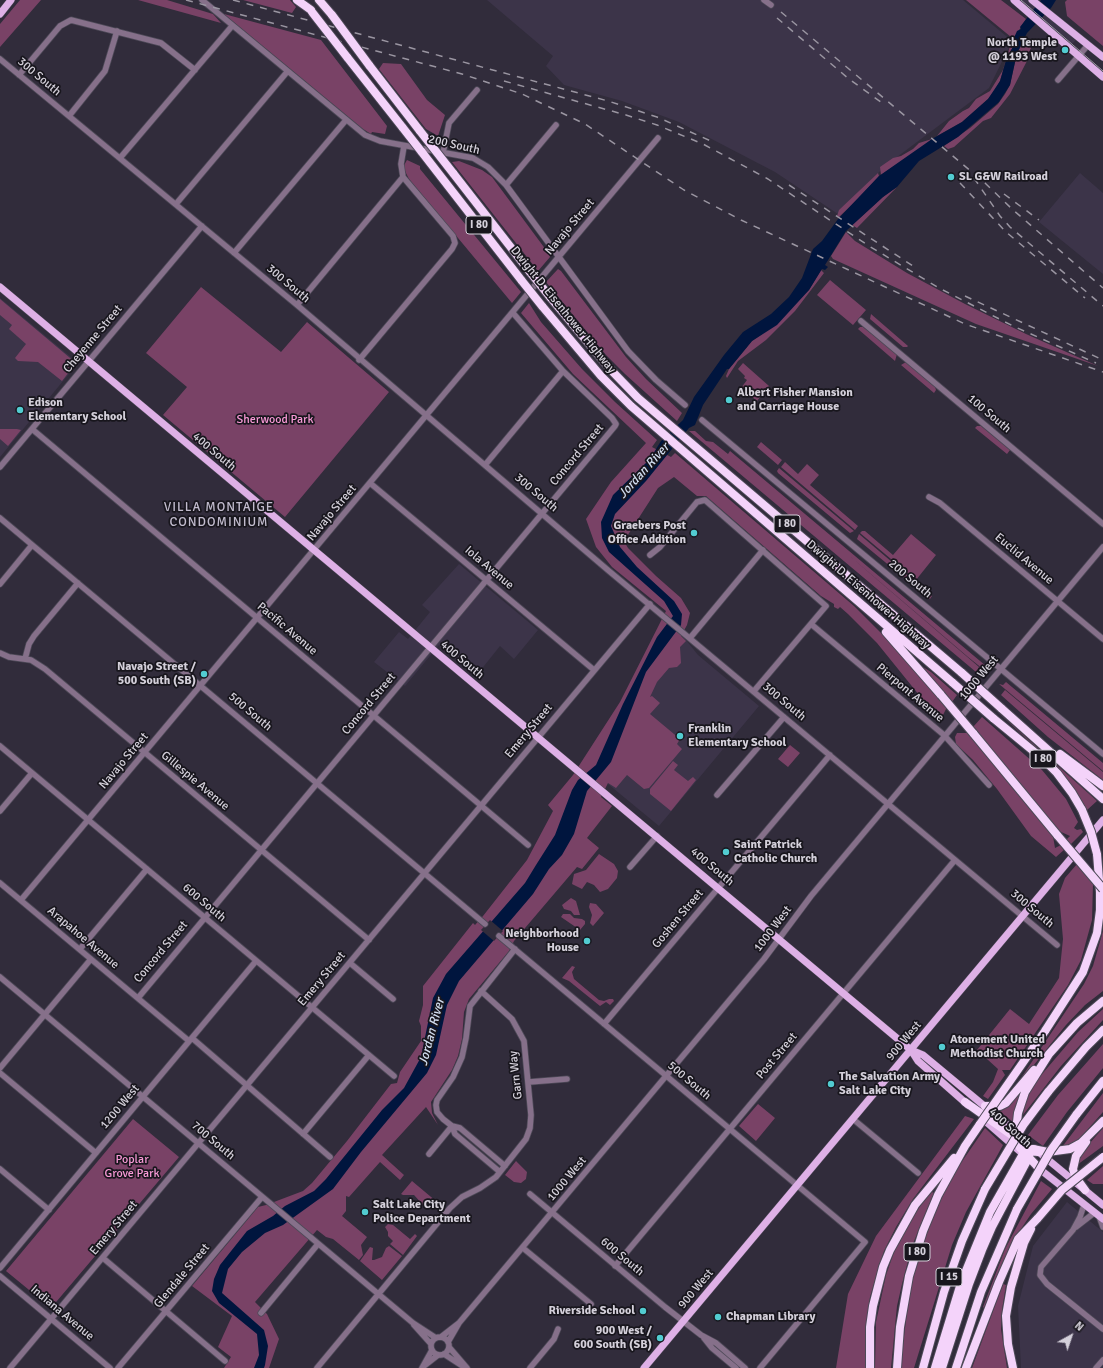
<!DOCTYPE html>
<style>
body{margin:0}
#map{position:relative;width:1103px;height:1368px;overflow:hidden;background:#312c3b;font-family:Signika,sans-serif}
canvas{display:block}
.north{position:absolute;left:1051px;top:1316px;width:40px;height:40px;-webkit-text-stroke:3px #18161d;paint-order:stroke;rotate:40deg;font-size:11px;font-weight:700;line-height:16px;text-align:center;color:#d4d0da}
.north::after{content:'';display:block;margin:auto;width:14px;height:18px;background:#d4d0da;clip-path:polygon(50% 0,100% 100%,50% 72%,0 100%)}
</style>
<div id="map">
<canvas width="1103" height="1368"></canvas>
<div class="north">N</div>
</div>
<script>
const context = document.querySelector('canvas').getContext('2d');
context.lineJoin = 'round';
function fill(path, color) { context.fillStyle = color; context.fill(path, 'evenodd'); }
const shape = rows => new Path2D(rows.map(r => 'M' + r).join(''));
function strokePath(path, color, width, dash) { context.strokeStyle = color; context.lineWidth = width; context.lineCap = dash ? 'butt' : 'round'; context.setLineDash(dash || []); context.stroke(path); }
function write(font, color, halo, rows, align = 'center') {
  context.font = font + ' Signika,sans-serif'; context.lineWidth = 3.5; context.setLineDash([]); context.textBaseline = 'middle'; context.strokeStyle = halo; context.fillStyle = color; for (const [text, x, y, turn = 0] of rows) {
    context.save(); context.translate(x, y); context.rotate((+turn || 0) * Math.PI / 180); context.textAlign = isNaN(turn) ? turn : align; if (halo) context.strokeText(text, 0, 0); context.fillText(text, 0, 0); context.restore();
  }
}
fill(shape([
 [487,0,963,0,1012,41,989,88,885,166,838,214,775,172,679,122,622,101,564,85,546,66,553,56],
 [1018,0,1029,0,1076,40,1070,46],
 [1080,173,1103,193,1103,274,1039,222],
 [0,298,78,363,0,457],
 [459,564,538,630,514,659,500,646,476,676,439,645,405,686,374,662,399,632,408,639,430,612,422,605],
 [682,635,698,655,759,706,659,826,608,784,620,749,676,642],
 [1067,1202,1103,1232,1103,1368,1021,1368,1018,1306,1033,1246]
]), '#3c3449');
fill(shape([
 [20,0,41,0,0,47,0,24],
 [138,0,167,0,213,14,221,23],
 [243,0,290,0,296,7,292,13],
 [966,0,1001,0,1026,19,1013,40,1013,47,1007,57,1000,81,995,90,988,99,962,122,937,136,949,121,963,111,969,108,976,99,990,91,1003,70,1010,46,1008,44,1011,37],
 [1067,0,1103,0,1103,46,1067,16,1065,2],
 [224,14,321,40,387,126,385,134,372,132,371,134,363,129],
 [1023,43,1031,48,1026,58,1028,59,1010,94,991,118,983,121,954,147,948,149,944,146,970,128,998,104,1005,94,1010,85,1017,53],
 [383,63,401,64,427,100,445,115,438,136,426,129,379,69],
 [932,139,924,146,881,175,880,167,893,158,901,156,913,149,919,143],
 [407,160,420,166,420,169,521,292,512,303,409,179,403,167],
 [459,161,482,170,492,177,549,254,550,257,538,271,452,162],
 [878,173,879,176,860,197,839,217,837,216,839,210],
 [897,187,857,228,852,225,883,197],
 [846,232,855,241,907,273,965,304,1026,334,1098,366,976,324,833,259,831,256],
 [558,269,561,271,626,357,646,379,682,413,677,421,625,374,606,355,546,282],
 [821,270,824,273,795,311,766,340,738,361,727,378,726,376,729,369,752,341,762,334,809,290],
 [830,280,866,310,853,325,817,295],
 [201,287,281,352,307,322,389,392,285,517,163,415,187,387,146,353],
 [0,299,76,363,62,381,38,362,18,361,15,358,26,344,9,329,12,325,0,315],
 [529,303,541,322,582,369,615,402,657,440,652,447,671,457,675,453,854,606,905,657,947,707,943,715,939,714,935,709,932,711,877,643,848,614,840,607,838,609,834,607,834,604,821,596,706,496,697,496,674,477,658,488,624,541,628,548,656,576,681,598,690,613,687,625,681,636,686,641,680,647,681,663,677,667,669,668,657,682,650,697,652,696,660,703,650,714,680,739,677,744,682,749,649,788,644,789,627,775,616,788,608,783,601,797,612,806,587,838,599,848,582,869,577,867,514,941,509,951,469,999,464,1012,462,1039,458,1056,452,1070,431,1102,432,1113,438,1125,426,1107,382,1155,404,1175,400,1180,380,1162,349,1197,346,1196,346,1211,342,1216,367,1237,361,1245,363,1255,359,1260,333,1239,326,1237,317,1230,255,1302,267,1314,279,1339,269,1368,224,1368,231,1357,218,1347,232,1316,192,1286,258,1207,266,1205,303,1191,312,1183,347,1141,391,1084,397,1083,400,1072,421,1041,421,1026,419,1021,423,1005,423,986,473,923,475,925,483,916,527,860,553,811,548,805,573,775,620,702,666,611,612,567,596,547,586,519,611,482,646,443,573,374,521,313],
 [871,314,908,346,907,347,903,347,870,319],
 [860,327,863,327,897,354,895,361,858,329],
 [906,362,935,387,936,390,934,393,901,365],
 [743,363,769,386,757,401,741,388,747,380,744,378,745,376,738,369],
 [977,426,981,426,1010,450,1007,454,975,428],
 [0,429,17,429,21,430,8,446,0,439],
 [689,431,695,431,706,441,713,442,728,454,730,451,986,666,983,669,968,657,845,552,979,667,976,672],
 [761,442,782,460,778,465,757,447],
 [785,462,798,474,807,464,819,475,810,485,858,526,855,530,781,467],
 [779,468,854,531,850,533,778,473,777,471],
 [862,531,865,531,893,555,911,534,936,555,916,580,860,533],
 [859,534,932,596,930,599,857,539],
 [923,667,931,672,957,695,952,702],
 [1006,682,1103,763,1103,771,999,684,1003,685],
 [1005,690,1103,772,1103,780,1048,737,1001,695],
 [992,707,1097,801,1087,810,1074,789,1055,765],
 [982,717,1042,770,1066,799,1078,822,1074,828,1077,830,1081,829,1083,832,1070,845,1066,840,1070,836,1059,831,973,727],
 [957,733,968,733,1053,836,1055,848,1061,845,1065,849,1056,857,1031,836,997,789,973,760,956,744,955,737],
 [790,745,800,753,788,767,778,759],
 [673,761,678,765,674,770,688,781,693,777,696,780,671,811,650,794,650,789],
 [599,854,614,864,618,871,617,878,608,889,600,892,594,885,587,882,582,889,572,884,574,874,586,870],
 [1077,864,1093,884,1092,920,1081,960,1068,985,1010,1070,1002,1070,1005,1075,988,1099,983,1096,993,1082,998,1069,977,1050,1010,1009,1029,1024,1059,978,1063,939,1059,894,1065,878],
 [571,898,576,901,580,915,574,915,571,911,564,909,562,905],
 [590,903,596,904,604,913,593,926,590,923,592,915,589,907],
 [563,914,570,914,574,918,582,919,585,921,585,924,580,930,561,917],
 [1103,931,1103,991,1085,1005,1066,1025,1009,1096,1084,984,1093,966],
 [572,966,575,967,572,972,574,979,599,1000,604,1001,609,999,613,999,614,1001,610,1005,606,1002,600,1006,569,981,562,978],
 [1103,1009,1103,1020,1061,1066,1023,1115,1026,1099,1031,1087,1078,1032],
 [1103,1044,1103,1068,1067,1112,1043,1146,1028,1135,1058,1095],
 [1022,1089,1018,1099,1013,1122,998,1110],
 [1103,1093,1103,1112,1080,1138,1072,1144,1062,1147],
 [758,1104,775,1118,756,1141,739,1126],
 [965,1116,974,1119,913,1199,896,1227,884,1251,870,1297,866,1331,866,1368,836,1368,848,1294,876,1236],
 [133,1119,179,1157,51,1308,6,1271],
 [985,1128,1003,1145,966,1212,952,1245,914,1368,900,1368,910,1288,927,1229,952,1176],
 [1103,1128,1103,1146,1077,1165,1078,1158,1082,1152],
 [516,1161,527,1172,526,1179,521,1183,514,1182,505,1175],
 [1103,1166,1103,1184,1093,1184,1087,1180],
 [412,1181,443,1207,441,1208,429,1198,423,1205,414,1195,403,1195,401,1194],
 [1041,1181,1052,1189,1031,1214,1017,1235,1002,1264,984,1308,983,1307,1005,1249],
 [930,1191,934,1193,912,1246,902,1284,897,1306,891,1368,875,1368,876,1322,886,1275,894,1252,907,1226],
 [388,1224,393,1225,410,1239,415,1234,417,1236,403,1255,390,1244,393,1241,388,1236,388,1232,385,1227],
 [389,1246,402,1256,382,1280,360,1261,370,1247,373,1248,372,1260,374,1260,382,1257,386,1248],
 [1003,1284,1006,1285,1002,1310,1001,1329,1007,1368,972,1368]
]), '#794266');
fill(shape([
 [1041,0,1056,0,1051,8,1027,33,1017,53,1010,85,999,102,958,137,919,161,897,187,883,197,846,231,825,265,828,267,825,270,822,269,809,290,777,325,752,341,729,369,727,369,703,405,695,425,689,428,646,481,615,514,611,526,620,547,637,567,674,601,682,614,681,625,646,672,611,762,587,791,574,834,562,855,549,869,533,894,459,981,447,1005,436,1055,427,1073,361,1152,333,1189,283,1225,265,1233,242,1252,228,1269,222,1293,264,1330,268,1346,265,1365,264,1368,254,1368,259,1355,257,1334,219,1303,212,1291,214,1279,220,1265,247,1231,273,1216,285,1206,314,1191,326,1179,382,1110,404,1088,421,1057,433,998,446,974,525,883,536,865,555,835,572,790,578,780,596,765,623,704,657,637,673,616,664,601,609,552,602,538,601,522,613,495,650,459,661,441,683,420,694,397,724,355,743,332,771,314,789,297,802,278,813,249,822,241,838,219,879,176,932,139,962,122,988,99,1000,81,1007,57,1013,47,1013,40,1017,31,1021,29,1020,27]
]), '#00153e');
fill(shape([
 [490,920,503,931,494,941,481,930]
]), '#312c3b');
const minor = shape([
 [202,0,365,135,380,141,473,158,488,167,506,185,628,351,656,380,685,405],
 [764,0,771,5],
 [0,59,297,305,609,571,1057,945],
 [19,75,60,26,71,20,161,43,195,70],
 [1058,80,1088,45],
 [69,116,105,71,117,31],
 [443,153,449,123,477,90],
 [120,158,232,26],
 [506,185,556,125],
 [176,204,287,72],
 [234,253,346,120],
 [297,305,403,177],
 [861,321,1103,524],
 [359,360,452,249,455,243,453,236,403,177,401,164,404,146],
 [702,420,1103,754],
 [32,429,528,845],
 [485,465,563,371],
 [0,467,202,226],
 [370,483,594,670],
 [929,497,940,503,1103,639],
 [0,518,485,924],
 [650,555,660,547,697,502,705,500,826,606,754,691],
 [0,584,32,545],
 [811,624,944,735,989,785],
 [690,638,763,550],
 [0,653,9,657,31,660,45,669,369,940],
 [25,659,29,644,34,636,78,583],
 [0,746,394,1076],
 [717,795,784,717],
 [0,811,32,773],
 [630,867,657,836],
 [0,883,189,1041],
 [21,900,658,138],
 [499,936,865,1242,760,1368],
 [80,949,147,869],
 [350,963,393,999],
 [0,977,413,1323,436,1338],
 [138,998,615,426,616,424,612,418,563,371,513,313],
 [604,1024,830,755],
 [192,1038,330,1157],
 [0,1068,91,959],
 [0,1073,96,1153],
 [529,1082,567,1079],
 [853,1119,918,1173],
 [452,1126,455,1134,500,1172],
 [303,1134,369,1055],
 [429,1154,452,1126],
 [505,1166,460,1128,452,1126,443,1119,437,1112,436,1105,437,1100,453,1077,462,1057,466,1038,470,1006,515,949],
 [0,1169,49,1210],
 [530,1194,665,1307,701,1335,716,1343,745,1368],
 [1084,1205,1080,1217,1073,1230,1041,1267,1040,1275,1047,1284,1103,1329],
 [1099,1216,1103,1227],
 [1076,1227,1094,1213],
 [523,1248,591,1304],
 [103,1258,225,1361],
 [615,1266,955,860],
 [0,1268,256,961],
 [0,1276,110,1368],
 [261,1313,318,1244],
 [414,1325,431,1344],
 [441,1337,459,1323],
 '431 1346a9 9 0 1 1 18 0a9 9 0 1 1-18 0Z',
 [704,1338,712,1348,736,1368],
 [448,1342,459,1323,764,959,811,896,1103,547],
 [449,1347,467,1368],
 [444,1354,464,1367],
 [424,1366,438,1355],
 [10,1368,650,604],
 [118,1368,262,1197],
 [317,1368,450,1208,462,1197,480,1188,496,1177,526,1139,530,1128,531,1115,524,1041,512,1019,481,991],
 [422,1368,432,1350],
 [530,1368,554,1339,558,1329],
 [1096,1368,1103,1360]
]);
const major = shape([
 [1014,0,1103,77],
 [1032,0,1103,57],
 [0,14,11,0],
 [0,287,911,1050,923,1055,1018,1134],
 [911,1050,918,1061,968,1105],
 [983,1119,1023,1154],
 [1035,1149,1103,1205],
 [1037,1167,1103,1219],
 [644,1368,1103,820]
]);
const highway = shape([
 [297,0,311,10],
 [319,0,332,15],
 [347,57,403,128],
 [369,65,420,131],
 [421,151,522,281],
 [453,173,530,272],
 [550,297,610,369,638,398,962,673],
 [542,306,601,376,631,406,953,683],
 [886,632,941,695],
 [1001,708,1103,799],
 [993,718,1043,759,1057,773,1072,793,1082,810],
 [973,733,1058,836],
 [1060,754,1103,786],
 [1045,1031,1083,972,1097,933,1100,910,1100,892,1097,854],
 [1048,1092,1086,1047,1103,1030],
 [965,1102,1020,1141],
 [985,1106,1000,1106,1006,1103,1034,1070],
 [1076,1115,1103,1081],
 [1033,1149,1048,1152,1070,1149,1081,1143,1103,1121],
 [1036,1165,1020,1148,1016,1131,1018,1113,1025,1092,1049,1054,1077,1023,1103,1001],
 [1085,1190,1075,1176,1073,1169,1076,1156,1086,1142],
 [870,1368,870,1327,873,1306,883,1267,890,1250,915,1205,954,1158],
 [897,1368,900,1327,909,1276,923,1231,938,1195,965,1146,980,1124],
 [923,1368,944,1292,962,1241,985,1189],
 [935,1368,961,1283,990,1212,1023,1154,1028,1151,1038,1152],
 [942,1368,969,1284,982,1250,992,1227,1028,1159,1029,1153,1026,1141],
 [956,1368,981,1292,1017,1209],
 [966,1368,999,1282,1018,1239,1038,1218],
 [1013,1368,1008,1344,1006,1316,1011,1287,1024,1243,1031,1229]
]);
strokePath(minor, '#4e4a58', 7);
strokePath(major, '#4e4a58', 8);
strokePath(highway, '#4e4a58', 10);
strokePath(minor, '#86708a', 5.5);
strokePath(major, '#deb0e6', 7);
strokePath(highway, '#f4d3fa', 8);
strokePath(shape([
 [1021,0,1103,71]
]), '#9a95a1', 1);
strokePath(shape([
 [186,0,462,74,522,94,585,124,684,190,741,220,965,324,1103,372],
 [233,0,608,101,657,117,713,142],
 [781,12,985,183,1012,209,1103,288],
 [777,18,849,79,885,105],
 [504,81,626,115,657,125,703,144,768,179,869,246,939,288,1013,326,1096,363],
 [974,178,1000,216,1010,227,1103,306],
 [960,183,1006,232,1085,298],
 [789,185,913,266],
 [1004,194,1039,220],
 [965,296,1103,360]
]), '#9a95a1', 1.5, [7, 7]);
const highwayBridge = shape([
 [312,12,347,57],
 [332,15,369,65],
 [403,128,421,151],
 [420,131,453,173],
 [530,272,550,297],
 [522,281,542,306],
 [962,673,1001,708],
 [953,683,993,718],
 [941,695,973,733],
 [1082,810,1091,832,1097,854],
 [1058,836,1103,889],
 [980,1124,1045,1031],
 [985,1189,1024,1124,1048,1092],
 [1017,1209,1051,1150,1076,1115],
 [1038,1218,1062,1190,1103,1157]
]);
strokePath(highwayBridge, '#4e4a58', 10, []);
strokePath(highwayBridge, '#f4d3fa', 8);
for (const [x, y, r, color] of [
 [1065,50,4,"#52ccd1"],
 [951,177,4,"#52ccd1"],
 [729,400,4,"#52ccd1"],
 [20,410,4,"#52ccd1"],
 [694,533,4,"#52ccd1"],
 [204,674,4,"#52ccd1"],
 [680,736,4,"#52ccd1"],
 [726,852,4,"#52ccd1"],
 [587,941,4,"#52ccd1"],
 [942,1047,4,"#52ccd1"],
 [831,1084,4,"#52ccd1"],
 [365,1212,4,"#52ccd1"],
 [643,1311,4,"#52ccd1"],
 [718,1317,4,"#52ccd1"],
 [660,1338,4,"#52ccd1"]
]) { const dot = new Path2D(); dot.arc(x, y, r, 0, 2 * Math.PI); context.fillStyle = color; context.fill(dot); strokePath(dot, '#18161d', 1.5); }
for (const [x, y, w] of [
 [479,225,26],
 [787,524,26],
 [1043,759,26],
 [917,1252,26],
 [949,1277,26]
]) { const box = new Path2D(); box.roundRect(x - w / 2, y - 9, w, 18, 3); context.fillStyle = '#18161d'; context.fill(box); strokePath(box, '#d4d0da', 1); }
write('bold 11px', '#d4d0da', null, [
 ["I 80",479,225],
 ["I 80",787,524],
 ["I 80",1043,759],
 ["I 80",917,1252],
 ["I 15",949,1277]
]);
write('bold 12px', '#d4d0da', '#18161d', [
 ["North Temple",1057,43,"right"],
 ["@ 1193 West",1057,57,"right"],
 ["SL G&W Railroad",959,177],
 ["Albert Fisher Mansion",737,393],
 ["and Carriage House",737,407],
 ["Edison",28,403],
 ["Elementary School",28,417],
 ["Graebers Post",686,526,"right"],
 ["Office Addition",686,540,"right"],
 ["Navajo Street /",196,667,"right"],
 ["500 South (SB)",196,681,"right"],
 ["Franklin",688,729],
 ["Elementary School",688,743],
 ["Saint Patrick",734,845],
 ["Catholic Church",734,859],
 ["Neighborhood",579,934,"right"],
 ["House",579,948,"right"],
 ["Atonement United",950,1040],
 ["Methodist Church",950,1054],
 ["The Salvation Army",839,1077],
 ["Salt Lake City",839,1091],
 ["Salt Lake City",373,1205],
 ["Police Department",373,1219],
 ["Riverside School",635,1311,"right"],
 ["Chapman Library",726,1317],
 ["900 West /",652,1331,"right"],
 ["600 South (SB)",652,1345,"right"]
], 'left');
write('12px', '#d4d0da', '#18161d', [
 ["300 South",39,77,40],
 ["200 South",454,145,13],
 ["Navajo Street",570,227,-50],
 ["300 South",288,284,40],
 ["Dwight D. Eisenhower Highway",563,310,51],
 ["Cheyenne Street",93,339,-50],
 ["100 South",989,414,40],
 ["400 South",214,452,40],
 ["Concord Street",577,455,-50],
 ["300 South",536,493,40],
 ["Navajo Street",332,513,-50],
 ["Euclid Avenue",1024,559,40],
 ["Iola Avenue",489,568,40],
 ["200 South",910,579,40],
 ["Dwight D. Eisenhower Highway",868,595,41],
 ["Pacific Avenue",287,629,40],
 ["400 South",462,660,40],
 ["1000 West",979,678,-50],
 ["Pierpont Avenue",910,693,40],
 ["300 South",784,702,40],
 ["Concord Street",369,704,-50],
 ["500 South",250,712,40],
 ["Emery Street",529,731,-50],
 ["Navajo Street",124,761,-50],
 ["Gillespie Avenue",195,781,40],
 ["400 South",712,867,40],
 ["600 South",204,903,40],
 ["300 South",1032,909,40],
 ["Goshen Street",678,919,-50],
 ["1000 West",773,929,-53],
 ["Arapahoe Avenue",83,938,40],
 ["Concord Street",161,952,-50],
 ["Emery Street",322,979,-50],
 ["900 West",904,1041,-50],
 ["Post Street",777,1056,-50],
 ["Garn Way",516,1075,-96],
 ["500 South",689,1081,40],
 ["1200 West",120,1107,-50],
 ["400 South",1010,1128,42],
 ["700 South",213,1141,40],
 ["1000 West",567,1179,-50],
 ["Emery Street",114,1228,-50],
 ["600 South",622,1257,40],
 ["Glendale Street",182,1276,-50],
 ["900 West",696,1289,-50],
 ["Indiana Avenue",62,1313,40]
]);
write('12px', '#f99ad7', '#18161d', [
 ["Sherwood Park",275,420],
 ["Poplar",132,1160],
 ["Grove Park",132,1174]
]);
write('italic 13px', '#d2ddef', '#18161d', [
 ["Jordan River",644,471,-48],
 ["Jordan River",432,1032,-75]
]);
context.letterSpacing = '1px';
write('13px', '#c2bcce', '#18161d', [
 ["VILLA MONTAIGE",219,508],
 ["CONDOMINIUM",219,523]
]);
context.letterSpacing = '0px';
</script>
